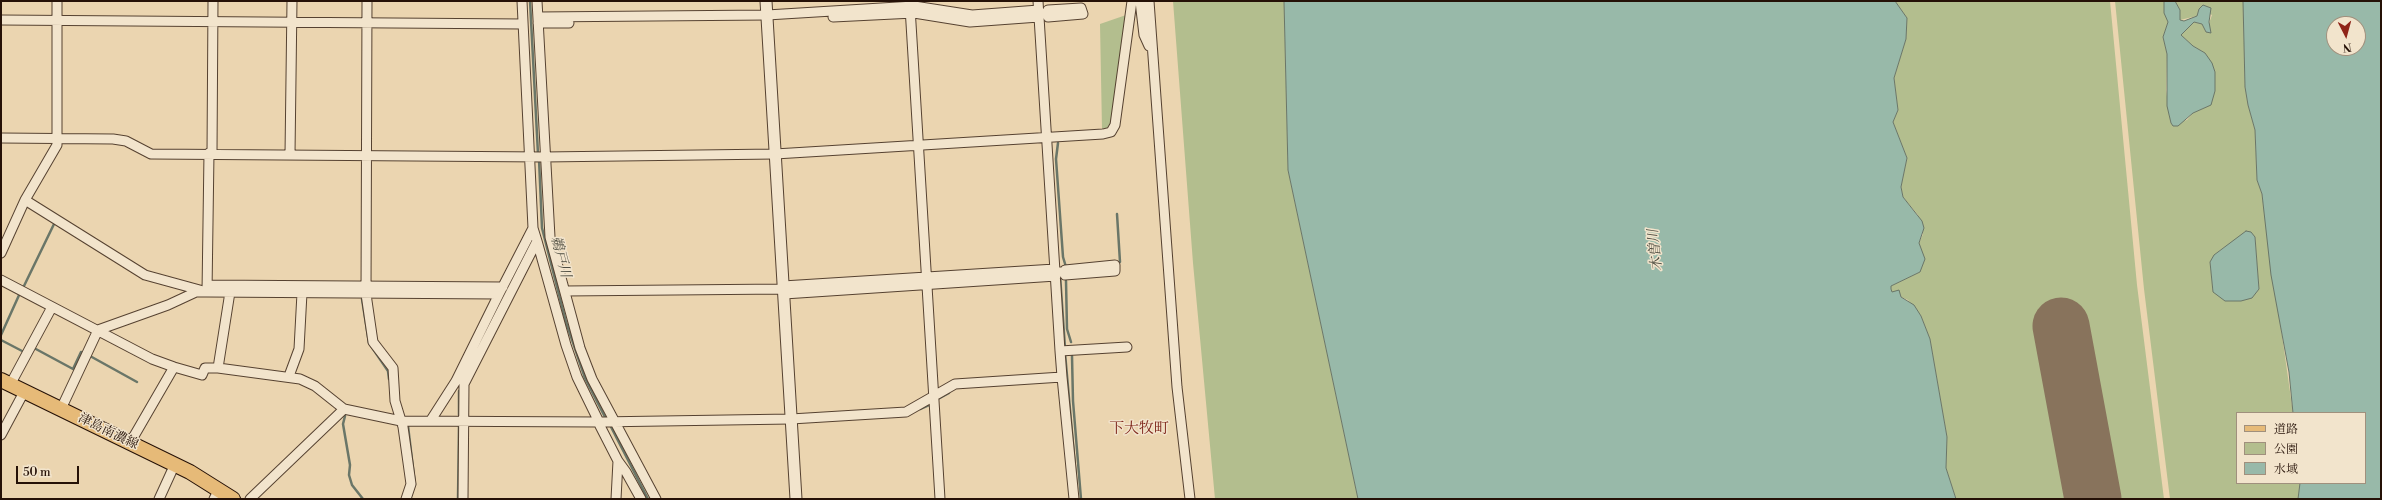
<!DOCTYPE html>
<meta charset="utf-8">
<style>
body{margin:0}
#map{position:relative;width:2382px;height:500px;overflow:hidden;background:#ebd5b0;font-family:"Libre Bodoni","Noto Serif JP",serif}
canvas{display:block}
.frame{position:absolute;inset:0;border:2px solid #251107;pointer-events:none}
.legend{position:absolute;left:2236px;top:412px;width:130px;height:72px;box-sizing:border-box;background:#f2e4cc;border:1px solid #a0907d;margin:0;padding:5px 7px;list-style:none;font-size:12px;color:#251107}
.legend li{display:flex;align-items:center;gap:8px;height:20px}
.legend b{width:20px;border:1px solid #a0907d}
.north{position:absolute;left:2326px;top:16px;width:40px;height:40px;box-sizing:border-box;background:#f2e4cc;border:1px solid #a0907d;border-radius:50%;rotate:174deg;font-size:11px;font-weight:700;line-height:16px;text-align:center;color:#251107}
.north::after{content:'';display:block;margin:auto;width:14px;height:18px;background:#8f2418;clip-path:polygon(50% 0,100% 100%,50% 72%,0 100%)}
.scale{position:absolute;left:16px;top:466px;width:63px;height:18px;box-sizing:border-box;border:2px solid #251107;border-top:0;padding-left:5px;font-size:12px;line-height:14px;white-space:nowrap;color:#251107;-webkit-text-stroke:3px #f2e4cc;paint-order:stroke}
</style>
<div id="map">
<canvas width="2382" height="500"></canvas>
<div class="frame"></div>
<ul class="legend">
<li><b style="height:5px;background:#e6ba78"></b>道路</li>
<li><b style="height:11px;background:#b3be8e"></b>公園</li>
<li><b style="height:11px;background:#98b9a9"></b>水域</li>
</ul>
<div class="north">N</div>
<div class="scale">50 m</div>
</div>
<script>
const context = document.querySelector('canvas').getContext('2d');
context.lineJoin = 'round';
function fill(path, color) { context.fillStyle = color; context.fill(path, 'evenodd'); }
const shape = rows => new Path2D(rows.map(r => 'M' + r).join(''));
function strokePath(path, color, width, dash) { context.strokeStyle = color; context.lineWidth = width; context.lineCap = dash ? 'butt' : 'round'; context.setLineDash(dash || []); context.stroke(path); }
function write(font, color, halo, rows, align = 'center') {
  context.font = font + ' "Libre Bodoni","Noto Serif JP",serif'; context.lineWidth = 3; context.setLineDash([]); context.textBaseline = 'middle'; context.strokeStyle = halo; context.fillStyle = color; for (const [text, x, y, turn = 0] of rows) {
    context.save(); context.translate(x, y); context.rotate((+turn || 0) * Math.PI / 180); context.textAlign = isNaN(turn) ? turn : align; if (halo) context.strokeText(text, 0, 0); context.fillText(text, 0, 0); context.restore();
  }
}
fill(shape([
 [1173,1,1284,1,1288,170,1358,499,1215,499,1193,263],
 [1895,1,2110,1,2137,285,2164,499,1956,499,1946,468,1947,437,1930,339,1921,316,1908,300,1901,297,1901,295,1892,292,1891,289,1891,286,1920,272,1919,243,1923,234,1918,215,1903,197,1901,187,1907,158,1893,122,1898,110,1894,78,1906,39,1907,18],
 [2115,1,2164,1,2168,22,2163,37,2167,54,2166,90,2171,123,2187,120,2193,113,2208,106,2215,91,2215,72,2205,53,2193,46,2181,35,2194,22,2202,24,2206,32,2212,15,2199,9,2197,16,2180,20,2180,10,2175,1,2243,1,2245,87,2248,105,2255,130,2257,180,2262,194,2293,413,2237,413,2237,483,2300,483,2298,499,2170,499,2144,289],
 [2241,237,2255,237,2259,289,2254,294,2213,292,2210,262,2219,251],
 [1129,14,1110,127,1102,129,1100,24]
]), '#b3be8e');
const water = shape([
 [1284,1,1895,1,1907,18,1906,39,1894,78,1898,110,1893,122,1907,158,1901,187,1903,197,1922,221,1924,228,1919,243,1925,259,1920,272,1891,286,1891,289,1892,292,1899,290,1901,297,1914,305,1921,316,1930,339,1947,437,1946,468,1956,499,1358,499,1288,170,1284,1],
 [2164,1,2175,1,2180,10,2180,20,2184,21,2197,16,2199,9,2203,5,2211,8,2209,22,2211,33,2206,32,2202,24,2194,22,2181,35,2193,46,2205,53,2212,63,2215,72,2215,91,2211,105,2193,113,2178,126,2173,126,2171,123,2167,106,2167,54,2163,37,2168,22,2164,13,2164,1],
 [2243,1,2381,1,2381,499,2298,499,2300,483,2365,483,2365,413,2293,413,2289,372,2271,275,2262,194,2257,180,2255,130,2248,105,2245,87,2243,1],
 [2334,24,2358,24,2358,48,2334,48,2334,24],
 [2246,231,2251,232,2255,237,2259,289,2252,298,2241,301,2225,301,2213,292,2210,262,2214,255,2246,231]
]);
fill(water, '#98b9a9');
strokePath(water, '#6a7668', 1);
strokePath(shape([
 [530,1,538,154],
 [1058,143,1056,159,1063,257,1066,267],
 [539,159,542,228,566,322,585,378,606,419],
 [1117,214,1120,262],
 [1060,275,1065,348],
 [1066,281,1067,329,1071,342],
 [23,288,55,222],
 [505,292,532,240],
 [362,299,369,343,388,371,389,379],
 [1,335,20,293],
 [1,340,24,352],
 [34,348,73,369,81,352],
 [1065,353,1077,489],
 [90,356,137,382],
 [1072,356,1073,401,1081,499],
 [938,399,949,393],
 [920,409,929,405],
 [459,415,459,391],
 [345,416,343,424,350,465,349,475,352,485,363,499],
 [609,423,648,499],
 [408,426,415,485],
 [458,499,459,425]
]), '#6a7668', 2.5);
strokePath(shape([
 [2061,326,2093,499]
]), '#88735c', 57);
const minor = shape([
 [367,1,366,294,373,342,393,368,395,401,403,427,411,484,406,499],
 [537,1,550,237,580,348,592,379,656,499],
 [1038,1,1060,351],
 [1140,1,1144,35,1149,46],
 [1149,1,1177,387,1190,499],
 [910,7,940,499],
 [1039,14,1048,13,1048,17,1083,14,1081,8,1048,10,1048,13],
 [538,17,767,15,914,6,972,15,1039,10],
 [833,17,914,13,970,22,1039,17],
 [1,20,523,24],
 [538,23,569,23],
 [1,138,113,139,126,141,151,154,544,157,775,154,1103,134,1111,132,1115,125,1132,1],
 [212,153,213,1],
 [290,154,292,1],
 [25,200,145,275,207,292,499,294,456,381,431,420],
 [537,241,566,345,577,377,599,422],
 [1,253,25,200,57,145,57,1],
 [1055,272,1064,272,1065,275,1115,271,1115,265,1065,270,1064,272],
 [1,280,152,359,174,367,202,375,205,368,218,368,300,379,315,386,344,409],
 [207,285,503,287],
 [783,286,1055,269],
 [565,291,783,289],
 [499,294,533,228,522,1],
 [784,294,1056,276],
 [218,368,230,292],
 [289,376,299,349,302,293],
 [1062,377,1074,499],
 [10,385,52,307],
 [61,409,98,330,168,305,196,292,207,292,209,153],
 [598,422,618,461,616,499],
 [1,435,24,392],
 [130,443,174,367],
 [618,461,626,472,641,499],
 [159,499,175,464],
 [214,499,219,489],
 [250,499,344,409,401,421,598,422,791,419,906,412,955,384,1062,377,1060,351,1127,347],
 [463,499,464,384,537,241,533,228]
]);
const tertiary = shape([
 [766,1,796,499]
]);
const primary = shape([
 [1,380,190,472,233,499]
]);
strokePath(minor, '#564231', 11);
strokePath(tertiary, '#564231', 13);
strokePath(primary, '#251107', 16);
strokePath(minor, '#f2e4cc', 9);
strokePath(tertiary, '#f2e4cc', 11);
strokePath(primary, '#e6ba78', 14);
write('13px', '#251107', '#f2e4cc', [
 ["津島南濃線",108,432,26]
]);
write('italic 14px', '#4d4c40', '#f2e4cc', [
 ["木曽川",1656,250,-96],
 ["鵜戸川",560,257,75]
]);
write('15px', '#7a1f14', '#f2e4cc', [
 ["下大牧町",1139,429]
]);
</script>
